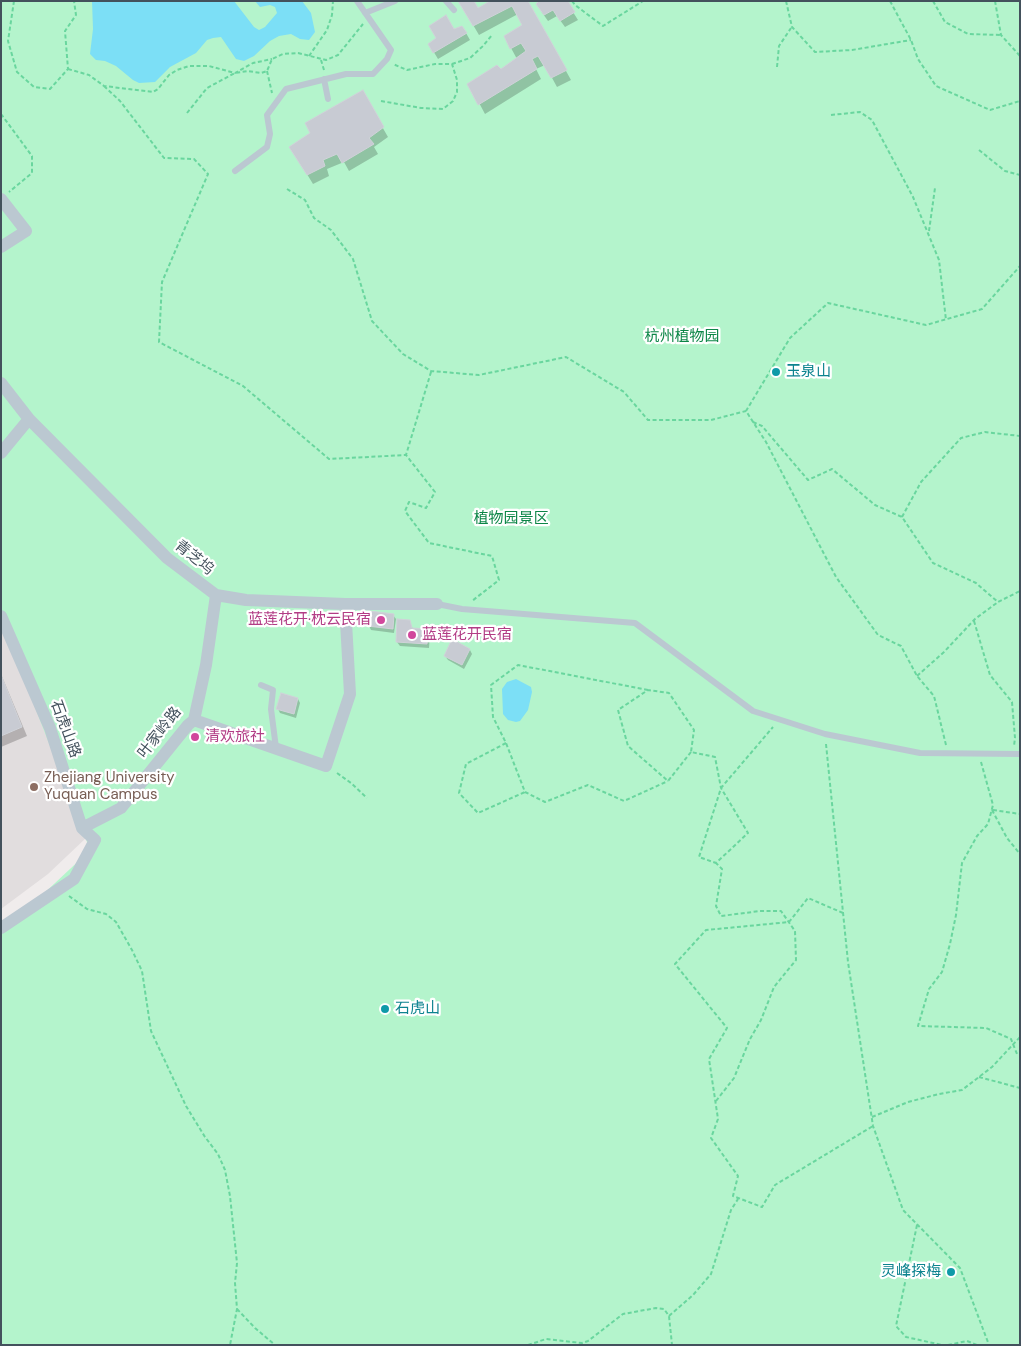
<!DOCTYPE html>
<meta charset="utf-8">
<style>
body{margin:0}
#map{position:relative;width:1021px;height:1346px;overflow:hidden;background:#f0ecec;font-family:"DM Sans",sans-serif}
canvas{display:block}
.frame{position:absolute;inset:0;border:2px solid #43515c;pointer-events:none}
</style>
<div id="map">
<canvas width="1021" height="1346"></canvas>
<div class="frame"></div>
</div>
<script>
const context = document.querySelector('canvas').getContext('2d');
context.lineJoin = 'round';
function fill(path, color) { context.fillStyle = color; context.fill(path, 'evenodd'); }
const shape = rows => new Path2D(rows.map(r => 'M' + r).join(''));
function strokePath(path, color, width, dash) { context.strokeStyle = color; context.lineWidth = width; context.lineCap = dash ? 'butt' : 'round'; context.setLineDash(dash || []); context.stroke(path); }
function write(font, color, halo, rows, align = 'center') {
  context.font = font + ' "DM Sans","Noto Sans SC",sans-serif'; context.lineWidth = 4.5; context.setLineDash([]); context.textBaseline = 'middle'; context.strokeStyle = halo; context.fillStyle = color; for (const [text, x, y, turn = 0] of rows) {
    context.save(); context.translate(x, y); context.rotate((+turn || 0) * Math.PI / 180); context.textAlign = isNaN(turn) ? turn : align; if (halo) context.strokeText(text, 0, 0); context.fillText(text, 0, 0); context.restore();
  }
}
fill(shape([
 [1,627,47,735,86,838,48,874,1,909]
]), '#e1ddde');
fill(shape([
 [1,1,1020,1,1020,1345,1,1345,1,927,23,913,86,854,87,842,11,645,1,626]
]), '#b4f4cc');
fill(shape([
 [92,1,234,1,254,27,259,30,265,27,277,13,275,7,270,5,260,7,255,1,302,1,311,13,315,32,309,40,300,39,291,34,279,36,270,41,254,56,244,61,236,59,221,37,213,38,207,40,196,53,170,67,155,82,139,83,133,80,116,66,105,61,96,60,90,54,93,29],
 [516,679,531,687,532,692,528,710,520,721,516,722,508,720,503,714,502,689,507,682]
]), '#7cdff6');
fill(shape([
 [459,1,478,10,527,1,571,80,557,87,545,65,536,69,541,79,485,114,469,84,501,70,517,59,505,37,524,25,518,14,479,35],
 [566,1,578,20,565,27,557,16,548,21,541,11],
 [453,30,466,33,470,40,438,59,429,44],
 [362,92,388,137,374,147,378,154,349,171,344,162,327,169,329,176,313,184,296,156,312,133],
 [393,615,396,619,394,633,371,630,369,626],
 [409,621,413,629,427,630,430,634,429,648,400,646,397,642],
 [470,650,472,654,464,669,448,660,445,656],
 [1,674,27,736,1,747],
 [298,699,300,703,296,718,280,713,278,709]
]), '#0003');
const building = shape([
 [458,1,474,1,478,8,490,1,528,1,567,70,551,78,538,56,532,59,537,69,478,105,467,84,497,65,501,69,526,51,521,43,510,49,504,36,522,25,512,6,473,26,458,1],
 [539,1,568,1,575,12,560,21,553,10,544,15,536,4,539,1],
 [446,15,454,29,462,26,467,33,433,53,428,44,436,38,429,26,446,15],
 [363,90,384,127,369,138,374,144,342,163,337,154,323,160,325,166,307,175,289,147,310,133,305,123,363,90],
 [369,611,394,614,393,629,367,626,369,611],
 [397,619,410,620,412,628,428,629,427,644,396,642,397,619],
 [452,639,470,649,462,665,444,656,452,639],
 [1,675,22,727,1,736,1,675],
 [281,693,298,698,294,714,276,709,281,693]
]);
fill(building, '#c8cbd3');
strokePath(building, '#d0d3d9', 1);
strokePath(shape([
 [14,1,8,41,17,72,34,87,50,89,68,69,65,31,76,15,74,1],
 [572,1,575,5,603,26,643,1],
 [786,1,792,27,815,52,852,50,911,40],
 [890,1,911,40,918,59,936,86,990,110,1020,101],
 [933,1,945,22,968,34,1001,35],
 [995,1,1001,35,1020,56],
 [309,56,327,30,332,15,333,1],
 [321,60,324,70],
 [452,64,470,58,483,46,492,35],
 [777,67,779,46,791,28],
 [68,69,89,75,104,86,153,92,158,89,169,75,177,70,189,66,209,66,235,73,253,63,272,59],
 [267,71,272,93],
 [104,86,120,101,164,158,194,159,208,174,162,282,159,342,243,386,329,459,406,455],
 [381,101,421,108,443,109,453,101,457,92,457,80,452,64,435,64,407,70,393,64],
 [187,113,207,88,235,73,248,71,261,73,267,71,272,59,283,54,298,53,326,60,338,55,363,24],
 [1,114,32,156,32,173,9,192],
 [831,115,860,112,872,120,913,197,939,260,946,320],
 [979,150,1005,171,1020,175],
 [287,189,305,200,314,218,331,230,353,259,372,321,403,354,431,371,479,375,566,357,624,392,648,420,711,420,746,411],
 [929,231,935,188],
 [431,372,406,455,435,492,426,508,409,502,405,511,429,543,492,556,499,580,472,601],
 [753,422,762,426,808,480,832,469,875,505,902,517,933,563,976,583,998,602,1020,591],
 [902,517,921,482,961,438,985,432,1020,436],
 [974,621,990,675,1012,702,1015,738,1014,746],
 [917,676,944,652,975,619,998,602],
 [648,690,518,665,491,685,493,717,506,743,525,792,545,802,588,785,624,801,668,781],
 [506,743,466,764,459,793,478,813,525,792],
 [826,744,848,962,873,1126,903,1210,960,1268,989,1345],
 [946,745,934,696,917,676,901,646,878,635,836,577,766,442,746,411,790,338,828,303,926,325,982,309,1020,266],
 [691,752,668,781,628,746,618,710,648,690,669,693,694,730,691,752,715,757,721,788,748,833,716,863,699,857,721,788,773,727],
 [981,762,993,805,988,824,977,836,962,863,956,915,950,944,942,972,929,989,918,1026,986,1028,1011,1039,1017,1054,1020,1055],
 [337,773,351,783,367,798],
 [992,810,1007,838,1020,854],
 [993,810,1020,814],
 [69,896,87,909,106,914,116,922,132,950,142,971,151,1031,186,1106,205,1137,218,1154,225,1170,230,1196,237,1263,235,1283,237,1309,230,1345],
 [843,913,808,898,789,922,706,930,675,964,727,1028,709,1059,718,1119,711,1138,738,1176,733,1196,762,1207,775,1185,873,1126],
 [979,1077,1020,1088],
 [716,1101,734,1078,750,1039,761,1020,774,987,796,960,795,931,781,911,760,911,721,916,716,906,722,869,716,863],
 [872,1117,908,1102,939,1094,962,1090,992,1067,1020,1037],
 [917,1225,896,1326,906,1337,942,1345],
 [237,1309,255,1328,275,1345],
 [669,1316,693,1295,711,1274,731,1210,738,1199],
 [528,1345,546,1339,582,1343,588,1341,623,1314,656,1308,664,1309,669,1316,672,1345],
 [948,1345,967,1341,977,1345]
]), '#69d69e', 2, [4, 2.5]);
strokePath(shape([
 [446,1,454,10],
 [365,13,395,1],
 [324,79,328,99],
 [235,171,267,147,270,134,267,115,286,89,346,74,373,74,387,59,391,50,357,1],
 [437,604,462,609,635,623,753,711,825,734,920,753,1020,754],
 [261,685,273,690,271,709,276,748]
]), '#bbc8d1', 6);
strokePath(shape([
 [1,199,26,231,1,247],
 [1,383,29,419,167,558,216,595,246,600,345,604,437,604],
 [1,453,29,419],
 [1,616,50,728,82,828,95,840,74,879,1,928],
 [194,720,326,766,350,694,345,604],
 [82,828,121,808,188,725,194,720,206,665,216,595]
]), '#bbc8d1', 12);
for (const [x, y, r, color] of [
 [776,372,5,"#0f9aa8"],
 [381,620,5,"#d1479c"],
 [412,635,5,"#d1479c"],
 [195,737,5,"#d1479c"],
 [34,787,5,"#8d6e63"],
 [385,1009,5,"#0f9aa8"],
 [951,1272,5,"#0f9aa8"]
]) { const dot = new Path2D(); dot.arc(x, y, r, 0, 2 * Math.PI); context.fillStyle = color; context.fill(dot); strokePath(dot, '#fff', 2); }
write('15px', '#0c8647', '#fff', [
 ["杭州植物园",682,337],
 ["植物园景区",511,519]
]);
write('15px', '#0d838f', '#fff', [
 ["玉泉山",786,372],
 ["石虎山",395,1009],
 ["灵峰探梅",941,1272,"right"]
], 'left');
write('15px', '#43515c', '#fff', [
 ["青芝坞",194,558,39],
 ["石虎山路",65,729,70],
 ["叶家岭路",160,733,-52]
]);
write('15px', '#b23c85', '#fff', [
 ["蓝莲花开·枕云民宿",371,620,"right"],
 ["蓝莲花开民宿",422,635],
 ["清欢旅社",205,737]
], 'left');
write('15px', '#785e54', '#fff', [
 ["Zhejiang University",44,778],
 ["Yuquan Campus",44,795]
], 'left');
</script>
